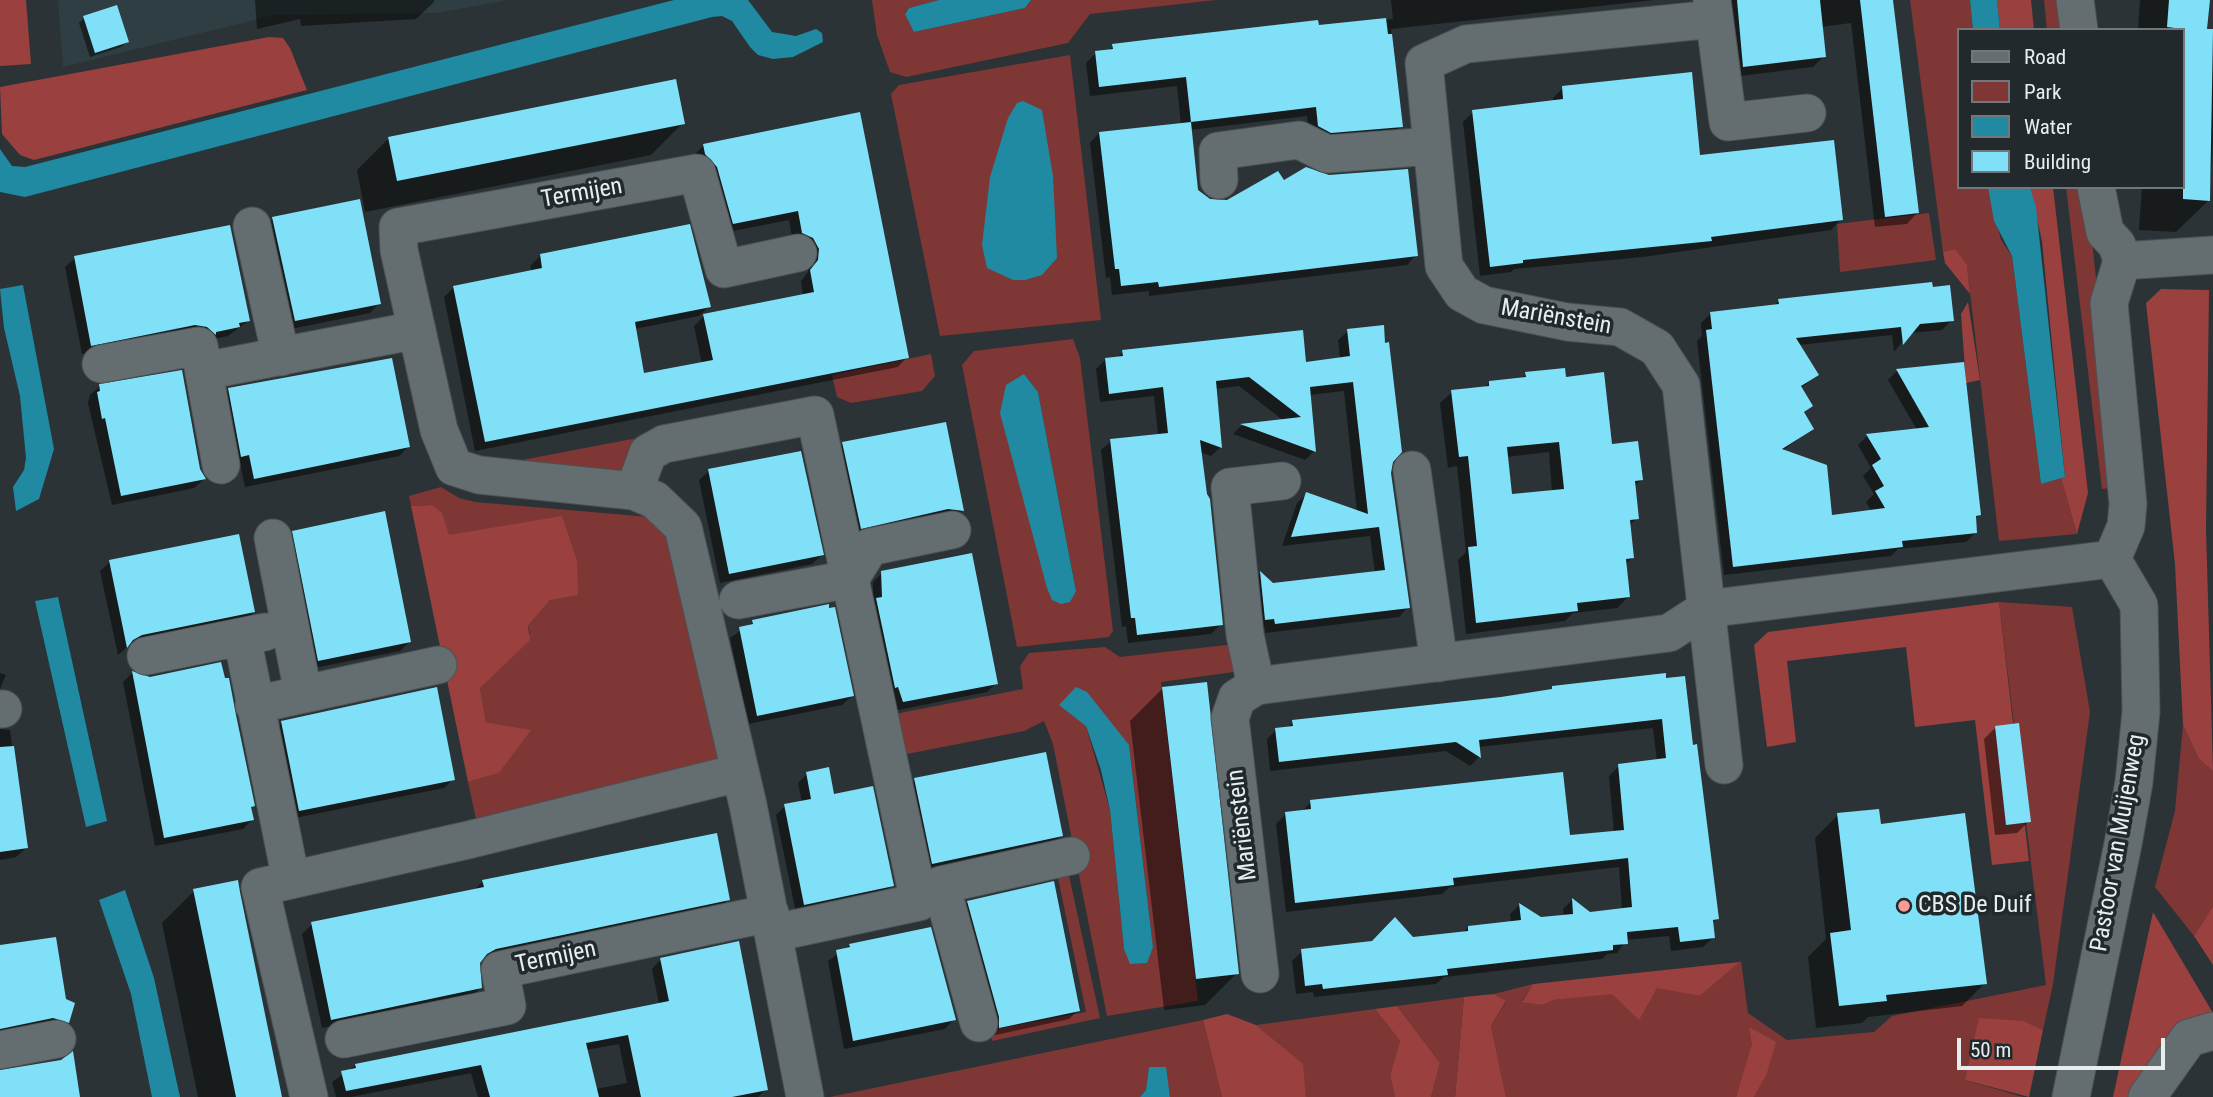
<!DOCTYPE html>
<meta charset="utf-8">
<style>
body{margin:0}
#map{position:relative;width:2213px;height:1097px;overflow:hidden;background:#2b3336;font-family:"Roboto Condensed",sans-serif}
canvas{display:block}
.legend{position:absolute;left:1957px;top:28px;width:228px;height:161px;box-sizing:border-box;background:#22292c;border:2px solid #71777a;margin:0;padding:9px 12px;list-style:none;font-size:21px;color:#e8edef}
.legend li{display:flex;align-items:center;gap:14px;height:35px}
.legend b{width:35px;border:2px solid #71777a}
.scale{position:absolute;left:1957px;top:1038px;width:208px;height:32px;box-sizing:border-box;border:4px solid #e8edef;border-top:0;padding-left:9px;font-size:21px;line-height:24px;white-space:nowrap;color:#e8edef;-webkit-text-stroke:5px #22292c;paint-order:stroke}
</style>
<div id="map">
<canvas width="2213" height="1097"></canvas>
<ul class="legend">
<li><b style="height:9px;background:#646d70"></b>Road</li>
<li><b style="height:19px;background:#7f3735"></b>Park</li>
<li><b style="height:19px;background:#1f8aa1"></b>Water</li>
<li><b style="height:19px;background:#80e0f8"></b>Building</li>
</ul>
<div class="scale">50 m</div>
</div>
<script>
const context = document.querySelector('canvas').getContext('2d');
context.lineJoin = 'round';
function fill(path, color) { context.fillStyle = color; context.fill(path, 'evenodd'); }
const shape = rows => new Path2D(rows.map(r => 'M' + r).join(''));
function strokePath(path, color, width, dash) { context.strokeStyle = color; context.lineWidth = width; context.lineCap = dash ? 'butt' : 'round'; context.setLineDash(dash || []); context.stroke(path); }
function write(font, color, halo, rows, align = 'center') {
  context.font = font + ' "Roboto Condensed",sans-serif'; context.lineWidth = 7; context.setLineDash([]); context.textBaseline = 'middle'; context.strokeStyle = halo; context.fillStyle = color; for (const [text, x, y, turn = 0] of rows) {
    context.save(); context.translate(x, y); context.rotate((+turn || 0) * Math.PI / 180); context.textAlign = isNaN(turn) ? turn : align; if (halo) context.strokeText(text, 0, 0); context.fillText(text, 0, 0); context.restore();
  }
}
fill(shape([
 [58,0,509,0,436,13,275,15,63,67]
]), '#2f3e43');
fill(shape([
 [872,0,939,0,909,8,905,13,914,32,1025,8,1031,0,1216,0,1090,14,1068,43,906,77,890,72,877,35],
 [1910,0,1970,0,1973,30,1959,30,1959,187,1988,187,2001,240,2012,256,2014,271,2041,484,2061,478,2077,534,1999,541,1967,266,1955,249,1943,252],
 [2044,0,2064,0,2068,30,2047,30],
 [1070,55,1101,320,940,336,891,94,899,85],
 [2066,187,2086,187,2119,487,2102,489],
 [1929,213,1936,260,1840,272,1837,224],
 [1073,339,1080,358,1113,631,1109,637,1017,647,962,365,974,351],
 [1024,374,1038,392,1076,590],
 [931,354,935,376,922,391,851,403,837,397,832,375],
 [632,439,641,440,634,464,613,477,517,461],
 [441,487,459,498,475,502,673,519,721,765,476,819,468,782,499,773,530,730,486,722,480,688,530,633,528,626,550,600,448,535,432,505,411,506,409,496],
 [1999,602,2072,607,2090,712,2053,984,2043,1030,2024,1021,1965,1080,2023,1097,1754,1097,1766,1076,1750,1027,1753,1044,1736,1097,1506,1097,1491,1026,1506,1002,1494,994,1533,984,1522,1001,1543,1005,1553,1000,1657,987,1700,996,1741,961,1748,1013,1787,1040,1874,1032,1892,1016,2046,985],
 [1235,644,1241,671,1161,682,1198,1001,1107,1016,1053,744,1044,721,1024,731,902,755,895,714,1023,689,1020,666,1029,653,1105,647,1120,657],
 [1086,726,1129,745,1153,947,1124,949,1110,810],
 [2183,725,2199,759,2213,771,2213,906,2194,936,2155,887,2175,811],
 [1068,871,1100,1018,992,1041,990,1030,1086,1012,1058,878,965,899,968,891],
 [1464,997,1455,1097,1431,1097,1440,1063,1397,1006],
 [1375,1009,1400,1041,1390,1075,1395,1097,1306,1097,1302,1064,1256,1025],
 [1203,1020,1222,1097,1170,1097,1165,1067,1149,1067,1146,1090,1140,1097,830,1097]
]), '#7f3735');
fill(shape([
 [0,0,26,0,31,64,0,66],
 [1997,0,2031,0,2034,30,2000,30],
 [269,37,283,38,290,48,307,90,34,160,20,155,2,134,0,87],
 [2030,187,2053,187,2088,493,2077,534,2061,478,2065,477,2042,241],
 [1955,249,1967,265,1970,294,1945,263,1943,252],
 [2161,289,2209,290,2206,529,2213,771,2199,759,2183,725,2175,564,2146,303],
 [1968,302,1980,380,1966,383,1961,314],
 [432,505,442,513,449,535,562,516,577,561,578,595,550,600,528,626,530,640,480,688,486,722,531,730,499,773,468,782,411,506],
 [1999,602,2029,861,1992,865,1975,720,1915,727,1906,647,1787,661,1796,742,1767,747,1754,645,1768,632],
 [2213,906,2213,965,2194,936],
 [2153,912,2213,1013,2213,1019,2132,1097,2113,1097],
 [1740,962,1700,996,1657,988,1639,1020,1612,994,1553,1000,1543,1005,1522,1002,1533,984],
 [1494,994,1506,1001,1491,1026,1506,1097,1455,1097,1464,997],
 [1397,1006,1440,1063,1431,1097,1395,1097,1390,1075,1400,1041,1375,1009],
 [1227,1014,1256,1025,1303,1064,1306,1097,1222,1097,1203,1020],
 [1979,1018,2024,1021,2043,1030,2029,1097,1965,1080],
 [1749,1027,1776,1042,1766,1076,1754,1097,1736,1097,1752,1044]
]), '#9a403e');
fill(shape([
 [674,0,748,0,772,32,796,36,816,29,822,33,823,42,793,57,773,59,758,55,750,47,732,21,722,16,712,17,25,197,0,192,0,149,12,166,25,167],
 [939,0,1031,0,1025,8,914,32,905,14,909,8],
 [1970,0,1997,0,2000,30,1973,30],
 [1023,101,1042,110,1053,176,1057,258,1042,275,1025,280,1013,280,987,268,982,245,990,177,1008,118,1017,103],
 [1988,187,2030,187,2036,207,2065,477,2041,484,2014,271,2012,256,1994,221],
 [23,285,54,449,39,499,16,511,13,487,24,470,26,458,20,396,4,328,0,289],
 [1024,374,1038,392,1076,591,1070,602,1061,604,1052,600,1047,588,1000,413,1006,385],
 [58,597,107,821,86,827,35,601],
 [1076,687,1087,692,1129,745,1153,947,1147,963,1130,964,1124,949,1110,810,1101,770,1086,726,1059,705],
 [125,890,154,978,180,1097,152,1097,131,994,99,900],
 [1149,1067,1166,1067,1170,1097,1140,1097,1146,1090]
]), '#1f8aa1');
fill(shape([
 [255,0,434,0,434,2,416,19,301,26,300,19,257,29],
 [1391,0,1654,0,1391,29,1401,126,1391,136,1309,136,1307,116,1190,130,1196,191,1209,200,1227,202,1283,182,1416,255,1407,265,1149,296,1149,291,1112,295,1110,277,1106,278,1090,143,1099,133,1181,125,1177,86,1090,96,1086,63,1096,53,1107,52,1113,46,1393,19],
 [1726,0,1893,0,1917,213,1907,224,1875,227,1851,23,1821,27,1824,56,1813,67,1732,77],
 [2140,0,2208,0,2206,31,2213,31,2213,139,2209,200,2176,232,2139,230,2142,187,2183,187,2183,30,2138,30],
 [84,18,127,42,121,47,90,57,79,23],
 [1563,88,1698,157,1841,219,1831,230,1643,257,1514,269,1511,272,1480,276,1463,122,1473,112,1553,102,1553,98],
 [859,114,907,357,898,367,475,451,444,297,454,287,532,272,530,266,540,256,709,306,699,316,635,329,642,375,702,364,694,326,704,316,803,296,801,281,808,272,809,260,793,243,789,220,723,233,694,155,704,145],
 [683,123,651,155,365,212,357,170,389,138],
 [273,219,379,303,370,313,286,330,264,228],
 [75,258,248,321,228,336,209,340,185,334,82,354,65,267],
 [1779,301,1952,320,1942,330,1910,333,1894,352,1892,335,1799,345,1817,375,1800,389,1811,406,1803,414,1812,429,1782,451,1831,517,1872,512,1866,502,1874,494,1863,476,1871,468,1858,445,1867,436,1917,430,1888,380,1897,371,1962,364,1979,515,1974,520,1976,532,1966,542,1898,549,1891,556,1724,575,1697,341,1702,336,1701,323,1710,314,1772,307],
 [1348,331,1391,461,1389,473,1408,607,1399,617,1265,633,1265,628,1256,629,1251,582,1260,573,1273,585,1375,573,1370,536,1282,546,1297,503,1307,494,1357,512,1344,391,1309,395,1314,451,1305,460,1233,434,1241,426,1284,421,1239,386,1215,389,1221,447,1211,456,1200,452,1221,624,1211,634,1128,643,1126,626,1122,627,1101,450,1111,441,1158,435,1154,396,1100,402,1096,369,1106,359,1117,358,1123,352,1305,364,1340,359,1338,340],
 [1526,374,1565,379,1611,446,1641,480,1633,487,1637,518,1629,526,1633,557,1625,565,1628,597,1617,608,1573,613,1565,621,1466,634,1458,560,1466,552,1457,466,1448,468,1440,403,1452,392,1484,388,1490,382,1521,379],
 [1549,452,1552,492,1510,496,1506,457],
 [100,386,199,469,204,479,194,488,112,505,88,403,90,395],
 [229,389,408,447,399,456,245,487,240,463,232,465,220,399],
 [843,444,963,510,953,520,852,537,834,453],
 [709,471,822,555,812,564,720,583,699,480],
 [293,532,409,642,400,651,309,669,284,542],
 [110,562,254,612,244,621,131,644,118,655,100,571],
 [882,573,996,683,987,692,894,711,873,603,873,582],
 [753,622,852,696,842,705,748,724,730,638],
 [0,673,6,675,0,689],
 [132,673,150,678,250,808,252,820,243,829,155,846,123,682],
 [1664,675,1717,919,1711,924,1713,938,1703,947,1671,951,1669,936,1626,940,1617,953,1607,954,1602,959,1444,977,1436,984,1314,997,1313,992,1296,994,1292,961,1302,951,1463,933,1468,927,1511,923,1510,914,1519,905,1541,919,1564,916,1563,909,1572,900,1590,914,1622,910,1619,867,1450,887,1442,894,1286,912,1276,824,1286,814,1301,812,1311,802,1568,837,1614,832,1609,776,1619,766,1657,761,1653,728,1478,747,1479,757,1470,766,1446,751,1270,771,1267,739,1276,730,1287,728,1293,722,1501,698],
 [1162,689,1237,973,1205,1005,1164,1010,1130,721],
 [282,722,453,779,444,788,290,819,273,731],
 [1995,728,2029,821,2017,833,1995,835,1984,739],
 [0,729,10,730,26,848,16,857,0,860],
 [807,774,833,796,892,885,883,894,796,913,776,815,785,806,802,803,798,783],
 [915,780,1061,836,1051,845,923,872,906,789],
 [1838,815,1879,826,1985,983,1962,1006,1868,1017,1862,1023,1816,1028,1808,957,1826,939,1815,838],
 [483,881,728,899,719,909,484,958,480,961,480,988,471,998,322,1028,302,934,312,924,473,891],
 [194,891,280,1097,198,1097,162,923],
 [968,902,1078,1010,1069,1019,991,1036,959,911],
 [850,945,954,1019,945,1029,844,1049,828,961],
 [0,946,68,1022,58,1031,0,1035],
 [661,959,766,1089,758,1097,478,1097,471,1073,351,1097,336,1097,332,1082,356,1065,659,1004,652,969],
 [619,1044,627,1083,596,1089,586,1050]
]), '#0007');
fill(shape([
 [1737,0,1820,0,1826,57,1743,67],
 [1860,0,1893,0,1919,213,1885,217],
 [2169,0,2210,0,2207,29,2213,29,2210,201,2183,199,2183,29,2167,27],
 [117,5,129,42,95,53,83,16],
 [1386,18,1388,34,1392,34,1403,127,1331,133,1318,126,1316,107,1191,122,1198,190,1210,199,1227,200,1278,171,1284,180,1306,167,1329,175,1408,169,1418,256,1159,287,1158,282,1121,286,1119,269,1115,269,1099,132,1191,122,1186,77,1099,87,1095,51,1113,49,1112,44,1153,39,1318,20,1319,25],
 [1692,72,1700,155,1834,140,1843,220,1711,237,1712,241,1523,260,1523,263,1490,267,1472,110,1563,99,1562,86],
 [676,79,685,124,397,181,388,137],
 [860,112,909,358,485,442,453,286,542,268,540,254,690,224,711,307,635,322,644,373,713,360,703,314,814,292,810,270,818,260,819,249,813,238,802,233,798,211,733,224,717,167,705,154,703,144],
 [360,199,381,304,295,321,272,217],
 [230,225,250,321,239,323,240,327,216,332,216,335,207,327,195,325,91,346,74,256],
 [1932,282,1933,287,1950,285,1954,321,1920,324,1903,345,1901,327,1796,338,1819,375,1801,386,1813,406,1804,412,1814,429,1782,449,1827,465,1832,515,1885,508,1875,491,1884,486,1872,465,1881,459,1866,434,1929,427,1896,369,1964,362,1981,515,1976,516,1977,533,1902,541,1903,547,1733,567,1706,330,1712,329,1710,312,1779,304,1778,299],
 [1384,325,1385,343,1389,342,1402,452,1393,462,1391,473,1410,608,1275,624,1274,619,1265,620,1260,571,1273,583,1385,570,1379,527,1291,537,1306,492,1368,514,1353,382,1310,387,1316,452,1240,424,1301,417,1249,377,1216,381,1222,448,1200,440,1207,494,1210,499,1223,625,1137,635,1135,618,1131,618,1110,439,1168,433,1163,387,1109,394,1105,358,1123,356,1122,350,1303,330,1306,362,1350,356,1347,329],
 [392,358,410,447,254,479,249,455,241,457,228,388],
 [1565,368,1566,377,1604,372,1612,444,1638,441,1643,480,1635,481,1639,519,1630,520,1634,558,1626,559,1630,597,1577,603,1578,611,1476,623,1468,547,1477,546,1468,456,1459,457,1451,390,1489,386,1489,381,1526,377,1525,372],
 [1559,442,1564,489,1512,494,1507,447],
 [182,370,200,469,206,479,121,496,105,418,102,419,97,392,100,391,99,384],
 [946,422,964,511,948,509,861,529,842,442],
 [801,451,824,555,729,574,708,469],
 [385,511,411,642,318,661,292,531],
 [239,534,255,612,142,635,133,640,127,648,109,560],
 [972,553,998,684,903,702,898,687,895,688,876,598,882,597,881,571],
 [829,604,829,608,835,607,854,696,757,716,739,627,753,624,752,620],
 [221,662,225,678,229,678,236,715,255,806,251,807,254,820,164,838,132,671,150,677],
 [1666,673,1666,678,1685,676,1693,745,1697,744,1719,919,1713,920,1715,938,1680,942,1678,927,1627,932,1628,944,1613,945,1613,950,1447,969,1448,975,1323,989,1322,984,1305,986,1301,949,1372,941,1395,917,1413,937,1468,931,1468,926,1521,920,1519,903,1541,917,1573,914,1572,898,1590,912,1632,907,1628,858,1453,878,1454,885,1295,903,1285,812,1311,809,1310,800,1563,772,1570,835,1624,830,1618,764,1666,758,1662,719,1479,740,1481,758,1456,742,1279,762,1275,728,1293,726,1292,720,1501,697,1552,689,1552,686],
 [1207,682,1239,974,1196,979,1162,687],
 [437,687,455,780,299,811,281,721],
 [2019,723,2031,822,2006,825,1995,726],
 [14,746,28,848,0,852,0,747],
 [1046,752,1063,836,932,864,914,778],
 [829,767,834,794,873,786,894,886,804,905,784,804,811,799,806,772],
 [1879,809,1881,824,1965,813,1987,984,1886,995,1887,1001,1839,1006,1830,933,1851,930,1837,813],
 [717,833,730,900,496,949,487,954,480,963,482,988,331,1020,311,922,484,887,482,880],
 [238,880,240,892,282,1097,236,1097,193,889],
 [1054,881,1080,1011,999,1028,999,1017,967,901],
 [931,927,956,1020,853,1041,836,950,850,947,849,944],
 [56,937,66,999,75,1003,69,1023,53,1018,0,1029,0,945],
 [739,941,768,1090,732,1097,641,1097,628,1035,586,1043,599,1097,490,1097,481,1065,346,1091,341,1071,356,1068,355,1064,669,1001,660,958],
 [73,1051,80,1097,0,1097,0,1070,61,1060]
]), '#80e0f8');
const minor = shape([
 [1712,0,1728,122,1807,113],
 [2075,0,2079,30],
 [1714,19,1466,44,1424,63,1444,266,1462,293,1484,305,1567,322,1620,327,1657,348,1681,385,1724,765],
 [1219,180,1218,151,1299,140,1327,154,1432,146],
 [252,226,281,357],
 [798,253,724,269,697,173,398,227,399,250,439,430,454,467,479,475,634,491,655,500,683,527,748,805,805,1097],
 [2122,261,2213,255],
 [101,364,199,346,221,465],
 [204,371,417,330],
 [1412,470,1439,663],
 [634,491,648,453,664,444,815,415,919,902],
 [273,538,303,693],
 [738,600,850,579,870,547,952,530],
 [242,637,291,880],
 [146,656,265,632],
 [1256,686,1245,635,1230,487,1282,481],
 [254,705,438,665],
 [0,709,3,709],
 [774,933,919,902,937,888],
 [1260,974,1230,718,1237,698,1256,686,1669,633,1706,609,2112,559],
 [979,1023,941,885,1071,856],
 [344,1039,507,1006,500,970,770,913],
 [0,1050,57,1039],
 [309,1097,260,887,468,840,738,773],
 [2071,1097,2123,844,2134,782,2141,712,2139,605,2112,559,2126,526,2128,504,2109,303,2122,261,2117,245,2105,232,2096,187],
 [2147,1097,2189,1038,2213,1031]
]);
strokePath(minor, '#4b5254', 39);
strokePath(minor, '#646d70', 37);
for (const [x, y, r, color] of [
 [1904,906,7,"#f59c96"]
]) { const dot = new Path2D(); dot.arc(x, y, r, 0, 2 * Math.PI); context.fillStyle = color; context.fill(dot); strokePath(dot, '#22292c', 2.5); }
write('24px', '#e8edef', '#22292c', [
 ["Termijen",582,194,-10],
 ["Mariënstein",1556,318,10],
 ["Mariënstein",1243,825,-97],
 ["Pastoor van Muijenweg",2119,843,-80],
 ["Termijen",556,958,-12]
]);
write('24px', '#e8edef', '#22292c', [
 ["CBS De Duif",1918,906]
], 'left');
</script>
